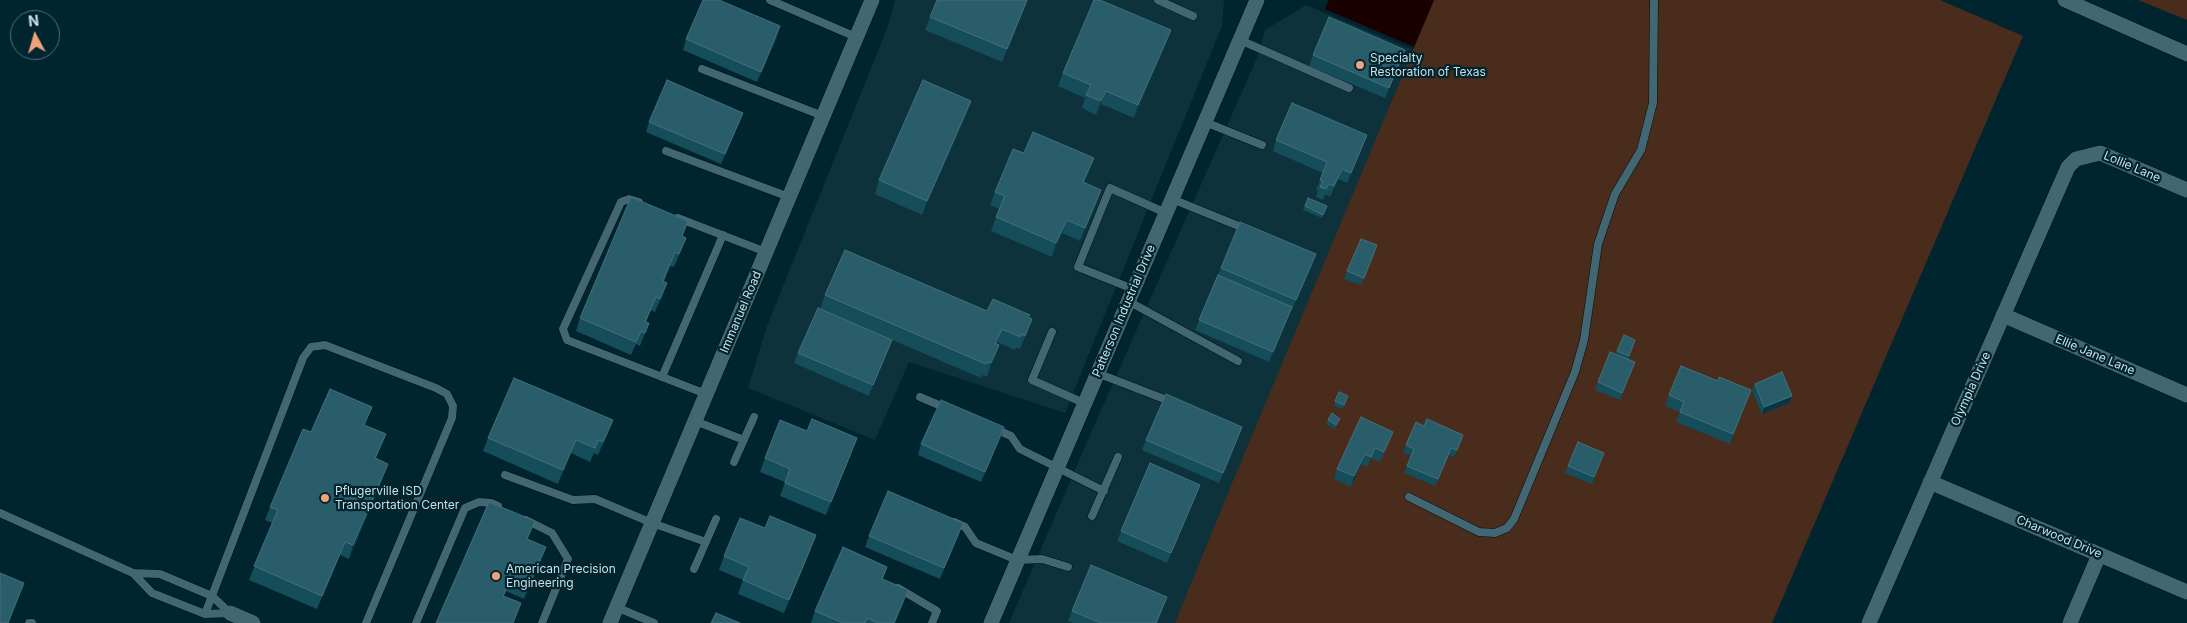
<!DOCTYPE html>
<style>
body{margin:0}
#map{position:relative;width:2187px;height:623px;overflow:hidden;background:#00252f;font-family:Inter,sans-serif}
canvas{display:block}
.north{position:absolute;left:10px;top:10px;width:50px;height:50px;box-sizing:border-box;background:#00252f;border:1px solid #516f78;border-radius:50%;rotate:354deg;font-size:14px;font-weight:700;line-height:20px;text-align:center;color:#cbdfe5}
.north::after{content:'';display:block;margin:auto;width:18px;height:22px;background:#f0a27a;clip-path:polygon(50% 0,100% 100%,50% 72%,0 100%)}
</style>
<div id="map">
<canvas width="2187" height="623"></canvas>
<div class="north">N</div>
</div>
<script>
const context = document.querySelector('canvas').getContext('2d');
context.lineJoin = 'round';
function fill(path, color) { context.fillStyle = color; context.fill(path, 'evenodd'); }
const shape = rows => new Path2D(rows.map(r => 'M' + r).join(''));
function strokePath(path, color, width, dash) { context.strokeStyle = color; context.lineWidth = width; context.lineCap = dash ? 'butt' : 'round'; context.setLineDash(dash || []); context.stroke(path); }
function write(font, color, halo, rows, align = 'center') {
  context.font = font + ' Inter,sans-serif'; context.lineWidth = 4.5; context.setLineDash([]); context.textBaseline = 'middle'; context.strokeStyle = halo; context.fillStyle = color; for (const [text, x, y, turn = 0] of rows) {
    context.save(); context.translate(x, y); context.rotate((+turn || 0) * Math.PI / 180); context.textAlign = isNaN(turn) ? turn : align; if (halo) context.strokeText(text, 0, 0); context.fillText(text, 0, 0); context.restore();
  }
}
fill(shape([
 [895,0,1223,0,1224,2,1222,26,1065,413,909,362,875,440,748,388,767,326,888,26],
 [1306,5,1415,51,1177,623,1009,623,1090,435,1257,58,1265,30]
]), '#0d323b');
fill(shape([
 [1434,0,1940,0,2023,36,1772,623,1175,623,1228,493],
 [2138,0,2187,0,2187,20]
]), '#4a2c1d');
fill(shape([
 [1329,0,1434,0,1414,47,1325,9]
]), '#1b0000');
const service = shape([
 [770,0,856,37],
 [1158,0,1193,16],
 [1240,40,1349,88],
 [702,69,823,116],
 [1205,122,1262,145],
 [666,151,789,197],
 [1172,199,1246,229],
 [639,202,629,199,621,202,563,329,567,340,706,394],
 [678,218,766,252],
 [1133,289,1078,267,1110,188,1166,213],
 [1128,301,1238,361],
 [1052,332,1032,380,1084,403],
 [1097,373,1172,402],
 [662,377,723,235],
 [920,397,946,408],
 [695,421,744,440],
 [993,428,1011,436,1020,449,1104,491],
 [734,462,754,417],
 [505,475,573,500,595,499,652,523,706,542],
 [1409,497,1479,532,1495,533,1507,528,1514,519,1575,372,1584,340,1598,244,1615,194,1641,150,1653,103,1654,0],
 [0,513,133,573,152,593,205,614,230,613],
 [1092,516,1118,457],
 [526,520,552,533,568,559,542,623],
 [954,522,965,527,976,543,1017,560,1042,559,1068,567],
 [694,569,716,519],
 [133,573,160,574,212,596,230,613],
 [898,588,937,611,932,623],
 [616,607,654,623],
 [205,614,303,358,311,347,325,345,436,388,447,394,453,406,452,418,366,623],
 [29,623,32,623],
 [416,623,465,508,479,502,491,503,498,506]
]);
const minor = shape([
 [2003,315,2187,395],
 [1930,482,2187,592],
 [230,613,253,623],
 [991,623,1257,0],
 [1869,623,2068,167,2076,159,2100,153,2187,190],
 [2070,623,2099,555]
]);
const tertiary = shape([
 [2065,0,2187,54],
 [610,623,872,0]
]);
strokePath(service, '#000c11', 9);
strokePath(minor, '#000c11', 16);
strokePath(tertiary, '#000c11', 16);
strokePath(service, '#426773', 8);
strokePath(minor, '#426773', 15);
strokePath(tertiary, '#426773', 15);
fill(shape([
 [937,0,1028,0,1002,62,925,30],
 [1171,30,1166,44,1134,118,1101,104,1096,115,1082,108,1085,98,1058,86,1063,73],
 [777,37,757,82,683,50,686,39],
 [1405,50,1385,98,1309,66,1313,55],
 [743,113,721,164,646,132,649,122],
 [966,114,922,215,875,194,879,180],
 [1367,135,1347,183,1338,179,1330,197,1325,194,1323,200,1316,197,1318,191,1316,190,1323,173,1273,151,1276,140],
 [1024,153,1089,171,1084,182,1097,203,1080,241,1062,233,1052,257,991,231,999,209,990,205,995,192],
 [1308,198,1327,206,1322,218,1303,210],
 [682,236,686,238,674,267,670,266,664,281,662,296,655,312,651,310,646,322,649,323,640,346,636,344,631,355,576,331,580,318],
 [1374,252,1361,285,1344,279,1347,271],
 [1312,265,1292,310,1291,310,1269,362,1195,330,1221,268],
 [825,295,987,311,1029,317,1032,319,1020,349,1016,347,1015,350,997,342,996,344,999,345,987,377,982,375,981,378,820,309],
 [892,340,869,396,794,363,798,353],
 [1635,340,1628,359,1635,362,1620,400,1595,390,1598,382,1616,354,1617,351],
 [1718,381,1751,390,1730,444,1676,422,1680,412,1665,406,1669,395],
 [1755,384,1789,403,1762,414,1752,391],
 [1347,400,1342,409,1334,405,1335,401],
 [1361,417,1389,442,1380,462,1371,458,1367,467,1361,464,1351,487,1334,479,1337,469],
 [1328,420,1338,422,1335,429,1326,424],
 [365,425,386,434,376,458,383,477,349,559,340,555,317,609,249,580,272,523,265,520,271,505,311,432],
 [1242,427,1219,483,1142,450,1146,440],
 [608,433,598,455,594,453,590,462,571,453,558,484,483,451,488,438],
 [1001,437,981,482,918,455,921,444],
 [857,438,826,515,780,496,785,482,760,472,765,458],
 [1461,442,1454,457,1449,455,1435,486,1404,473,1411,456,1403,453,1406,445],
 [1604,453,1592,484,1565,473,1568,466],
 [1200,485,1167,563,1117,541,1121,531],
 [963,523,940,579,865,547,869,536],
 [528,540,541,560,524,599,506,591,504,596,516,617,436,623],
 [811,549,784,613,738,594,743,580,719,570,724,556],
 [887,567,883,579,908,590,895,623,811,623,815,611],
 [1167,597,1157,623,1073,623,1068,621,1072,611]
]), '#164d5a');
fill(shape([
 [1027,0,1028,0,1002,62,1007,49],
 [780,26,777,37,757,82,761,72],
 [1171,30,1166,44,1134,118,1138,105],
 [1106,91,1101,104,1096,115,1101,101],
 [971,101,966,114,922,215,927,201],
 [743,113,739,123,721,164,725,154],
 [1101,190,1097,203,1080,241,1085,228],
 [1067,220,1062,233,1052,257,1056,243],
 [1316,254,1312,265,1292,310,1296,300],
 [667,283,662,296,655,312,660,299],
 [1292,307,1289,318,1269,362,1273,352],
 [892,340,888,351,869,396,873,385],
 [999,345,994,358,987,377,991,363],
 [1792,396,1789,403,1762,414,1764,407],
 [613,420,608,433,598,455,603,442],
 [1004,427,1001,437,981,482,985,472],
 [857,438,852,452,826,515,831,502],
 [576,440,571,453,558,484,563,470],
 [1365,454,1361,464,1351,487,1354,476],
 [388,464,383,477,349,559,353,545],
 [1200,485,1197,495,1167,563,1171,553],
 [963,523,959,534,940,579,944,568],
 [816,535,811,549,784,613,789,600],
 [345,542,340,555,317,609,322,596],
 [546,547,541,560,524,599,529,585],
 [908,590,903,604,895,623,894,623]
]), '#053643');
const building = shape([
 [703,0,719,0,780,26,761,72,686,39,703,0],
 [937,0,1027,0,1007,49,930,17,937,0],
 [1094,0,1100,0,1171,30,1138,105,1106,91,1101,101,1086,95,1091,85,1063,73,1094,0],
 [1329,17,1405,50,1389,88,1313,55,1329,17],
 [667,80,743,113,725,154,649,122,667,80],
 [923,80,971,101,927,201,879,180,923,80],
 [1292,103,1367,135,1351,173,1342,169,1334,186,1329,184,1326,189,1320,187,1323,181,1320,180,1327,162,1276,140,1292,103],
 [1033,132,1094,158,1083,182,1101,190,1085,228,1067,220,1056,243,996,217,1005,196,995,192,1013,149,1024,153,1033,132],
 [631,197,688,221,682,236,686,238,679,254,675,252,663,281,667,283,660,299,656,297,645,322,649,323,645,333,641,331,636,342,580,318,631,197],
 [1308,198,1327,206,1323,215,1305,206,1308,198],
 [1240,222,1316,254,1296,300,1221,268,1240,222],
 [1361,239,1377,245,1364,278,1347,271,1361,239],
 [845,250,987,311,993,299,1030,315,1028,317,1032,319,1025,336,1021,334,1020,337,1002,329,995,343,999,345,991,363,987,362,986,364,825,295,845,250],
 [1218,275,1292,307,1273,352,1199,320,1218,275],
 [818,308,892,340,873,385,798,353,818,308],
 [1624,335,1635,340,1629,356,1617,351,1624,335],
 [1610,352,1635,362,1622,393,1598,382,1610,352],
 [1681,366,1718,381,1719,377,1751,390,1733,434,1680,412,1684,402,1669,395,1681,366],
 [1782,372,1792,396,1764,407,1755,384,1782,372],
 [514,378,613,420,603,442,598,440,595,448,576,440,563,470,488,438,514,378],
 [330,389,372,407,364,425,386,434,375,458,388,464,353,545,345,542,322,596,254,566,278,510,270,507,271,505,303,429,311,432,330,389],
 [1339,392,1348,396,1344,405,1335,401,1339,392],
 [1166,394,1242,427,1223,473,1146,440,1166,394],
 [941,400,1004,427,985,472,921,444,941,400],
 [1332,413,1340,419,1336,425,1328,420,1332,413],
 [1361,417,1393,432,1384,452,1375,448,1371,457,1365,454,1354,476,1337,469,1361,417],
 [812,419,857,438,831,502,785,483,790,469,765,458,780,420,807,431,812,419],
 [1427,419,1463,435,1457,450,1451,448,1438,479,1407,466,1414,449,1406,445,1416,422,1424,426,1427,419],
 [1578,442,1604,453,1594,477,1568,466,1578,442],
 [1150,463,1200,485,1171,553,1121,531,1150,463],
 [888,491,963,523,944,568,869,536,888,491],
 [489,502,535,521,527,539,546,547,529,585,511,577,503,596,521,603,513,623,436,623,489,502],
 [770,516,816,535,789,600,743,580,749,567,724,556,740,518,765,528,770,516],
 [843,547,887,567,882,579,908,590,894,623,878,623,867,618,865,623,843,623,815,611,843,547],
 [1091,565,1167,597,1156,623,1101,623,1072,611,1091,565],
 [0,573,24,583,8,623,0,623,0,573],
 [716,613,740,623,711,623,716,613]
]);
fill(building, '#295d69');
strokePath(building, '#42717d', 1);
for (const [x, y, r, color] of [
 [1360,65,5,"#f0a27a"],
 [325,498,5,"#f0a27a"],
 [496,576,5,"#f0a27a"]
]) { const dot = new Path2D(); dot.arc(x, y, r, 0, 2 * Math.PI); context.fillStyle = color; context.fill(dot); strokePath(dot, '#00252f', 2); }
write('12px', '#cbdfe5', '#00252f', [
 ["Specialty",1370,58],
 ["Restoration of Texas",1370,72],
 ["Pflugerville ISD",335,491],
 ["Transportation Center",335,505],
 ["American Precision",506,569],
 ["Engineering",506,583]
], 'left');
write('12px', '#cbdfe5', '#00252f', [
 ["Lollie Lane",2132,167,23],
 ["Patterson Industrial Drive",1124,311,-67],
 ["Immanuel Road",741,312,-67],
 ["Ellie Jane Lane",2095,355,23],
 ["Olympia Drive",1971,389,-66],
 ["Charwood Drive",2059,537,23]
]);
</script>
